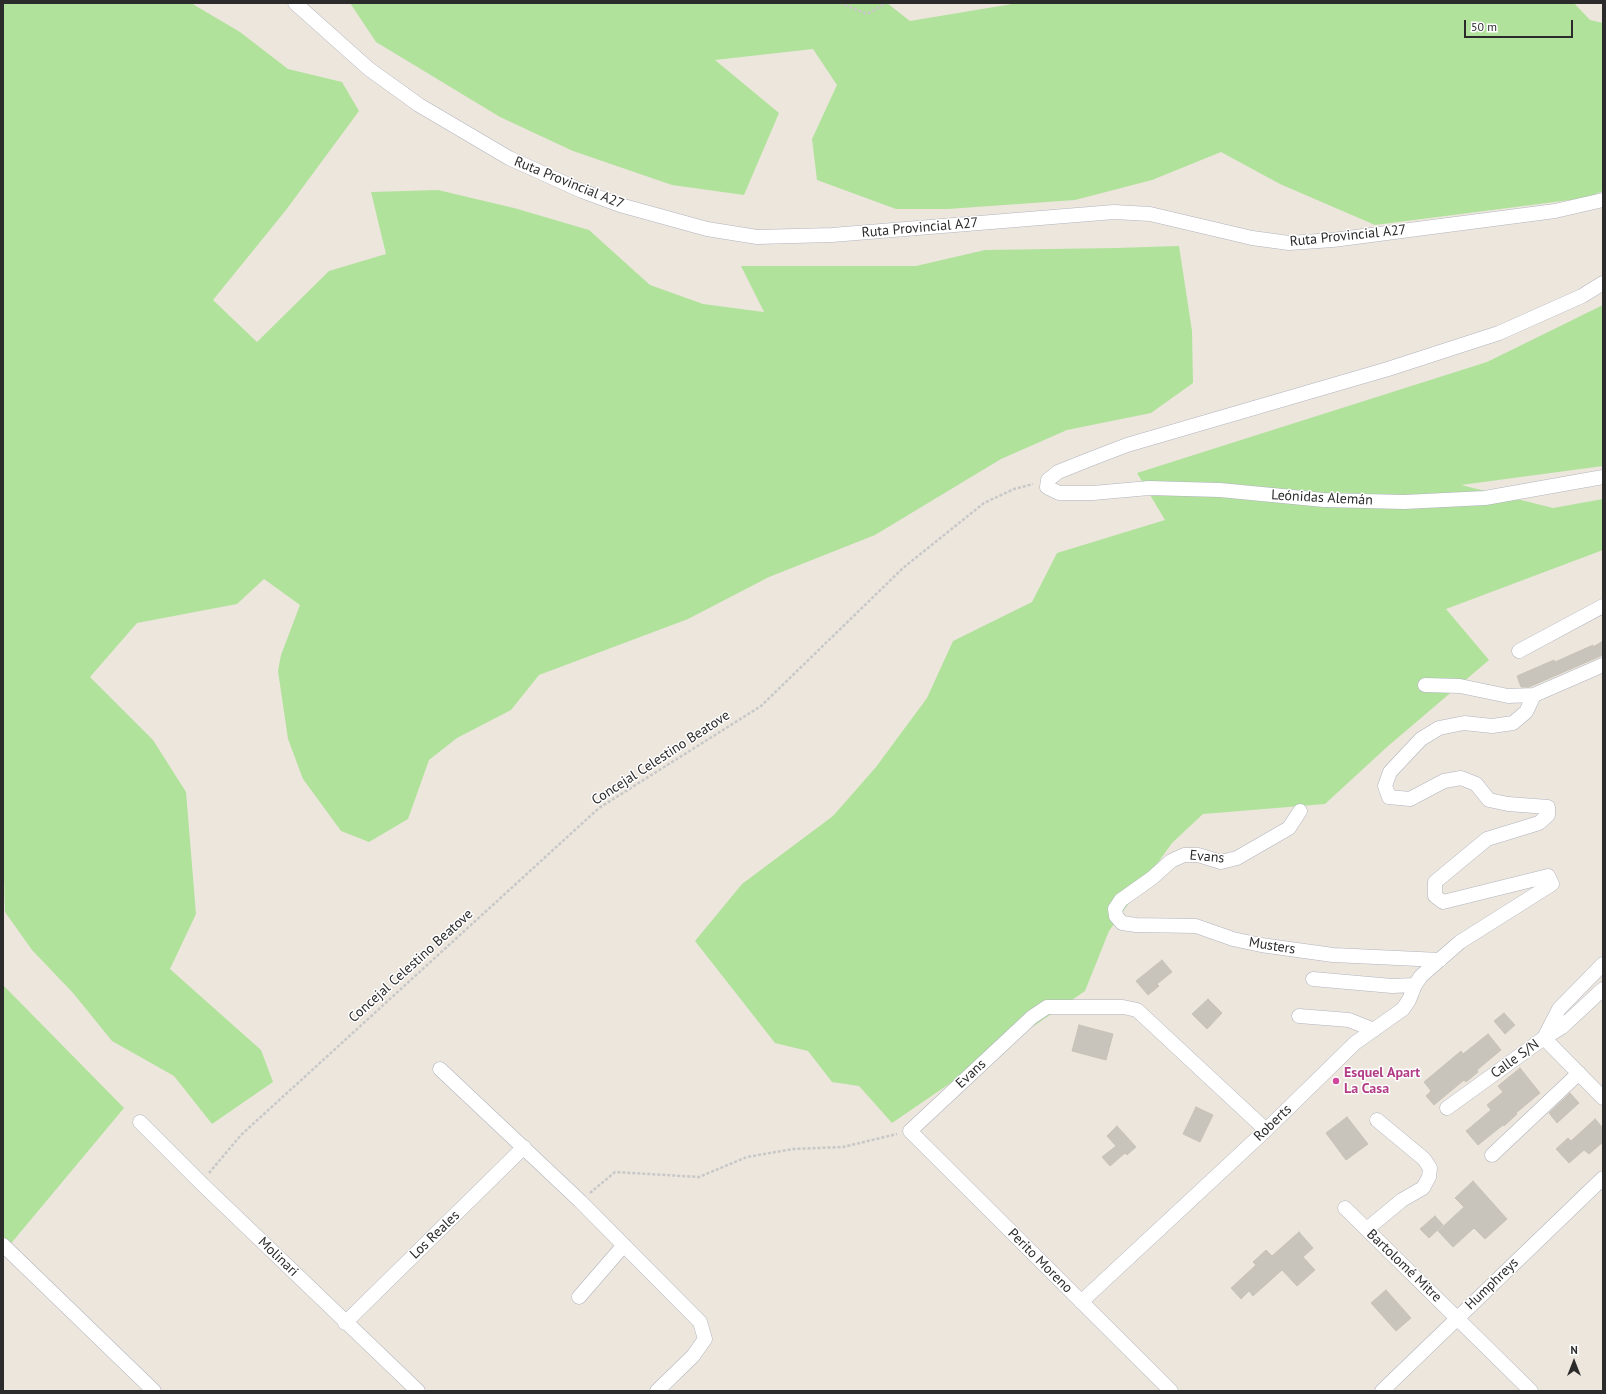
<!DOCTYPE html>
<meta charset="utf-8">
<style>
body{margin:0}
#map{position:relative;width:1606px;height:1394px;overflow:hidden;background:#ece6dd;font-family:"PT Sans",sans-serif}
canvas{display:block}
.frame{position:absolute;inset:0;border:4px solid #2b2b2b;pointer-events:none}
.north{position:absolute;left:1554px;top:1342px;width:40px;height:40px;-webkit-text-stroke:3px #fff;paint-order:stroke;rotate:0deg;font-size:11px;font-weight:700;line-height:16px;text-align:center;color:#2b2b2b}
.north::after{content:'';display:block;margin:auto;width:14px;height:18px;background:#2b2b2b;clip-path:polygon(50% 0,100% 100%,50% 72%,0 100%)}
.scale{position:absolute;left:1464px;top:20px;width:109px;height:18px;box-sizing:border-box;border:2px solid #2b2b2b;border-top:0;padding-left:5px;font-size:12px;line-height:14px;white-space:nowrap;color:#2b2b2b;-webkit-text-stroke:3px #fff;paint-order:stroke}
</style>
<div id="map">
<canvas width="1606" height="1394"></canvas>
<div class="frame"></div>
<div class="north">N</div>
<div class="scale">50 m</div>
</div>
<script>
const context = document.querySelector('canvas').getContext('2d');
context.lineJoin = 'round';
function fill(path, color) { context.fillStyle = color; context.fill(path, 'evenodd'); }
const shape = rows => new Path2D(rows.map(r => 'M' + r).join(''));
function strokePath(path, color, width, dash) { context.strokeStyle = color; context.lineWidth = width; context.lineCap = dash ? 'butt' : 'round'; context.setLineDash(dash || []); context.stroke(path); }
function write(font, color, halo, rows, align = 'center') {
  context.font = font + ' "PT Sans",sans-serif'; context.lineWidth = 3; context.setLineDash([]); context.textBaseline = 'middle'; context.strokeStyle = halo; context.fillStyle = color; for (const [text, x, y, turn = 0] of rows) {
    context.save(); context.translate(x, y); context.rotate((+turn || 0) * Math.PI / 180); context.textAlign = isNaN(turn) ? turn : align; if (halo) context.strokeText(text, 0, 0); context.fillText(text, 0, 0); context.restore();
  }
}
fill(shape([
 [3,3,191,3,240,32,288,69,342,82,359,111,286,210,213,300,257,342,329,271,386,254,371,192,438,190,514,208,589,230,650,285,703,304,764,312,741,266,916,266,985,250,1116,248,1179,246,1192,331,1193,383,1151,413,1067,430,1001,459,875,535,769,577,688,619,539,675,511,710,457,738,429,760,408,819,369,842,341,831,303,779,288,739,278,671,281,655,300,605,264,579,237,604,137,623,90,677,153,740,186,792,196,914,170,969,261,1050,273,1082,212,1124,174,1076,112,1041,73,993,32,950,5,912,3,842],
 [350,3,887,3,910,21,1018,3,1574,3,1590,20,1603,23,1603,191,1586,198,1375,225,1280,184,1221,152,1152,180,1075,200,948,209,896,209,817,180,812,139,837,85,813,49,715,60,779,113,744,195,672,185,573,151,500,117,376,42],
 [1603,305,1603,466,1461,485,1553,508,1603,499,1603,550,1446,609,1489,660,1387,747,1325,804,1203,814,1172,843,1109,931,1085,991,892,1123,859,1086,832,1082,808,1051,775,1043,695,941,742,884,833,816,876,767,927,698,953,641,1032,602,1057,553,1165,520,1137,473,1487,362],
 [3,985,124,1108,3,1253]
]), '#b1e29b');
const building = shape([
 [1603,641,1603,655,1529,687,1521,687,1517,676,1554,660,1555,662,1593,645,1593,647,1603,641],
 [1162,960,1172,972,1157,984,1159,986,1148,995,1136,981,1162,960],
 [1208,999,1222,1013,1207,1029,1192,1014,1208,999],
 [1504,1013,1515,1025,1505,1034,1494,1021,1504,1013],
 [1079,1025,1113,1034,1106,1060,1072,1051,1079,1025],
 [1488,1034,1501,1050,1477,1070,1478,1072,1466,1082,1464,1080,1434,1105,1426,1096,1431,1091,1424,1082,1461,1051,1463,1054,1488,1034],
 [1520,1068,1540,1093,1516,1113,1517,1114,1504,1126,1503,1125,1478,1145,1466,1131,1491,1110,1487,1105,1503,1092,1498,1086,1520,1068],
 [1570,1093,1579,1103,1557,1123,1549,1113,1570,1093],
 [1196,1107,1213,1115,1200,1142,1183,1134,1196,1107],
 [1347,1117,1368,1144,1346,1160,1326,1133,1347,1117],
 [1595,1119,1603,1128,1603,1142,1589,1154,1584,1150,1569,1163,1556,1149,1568,1138,1571,1141,1595,1119],
 [1117,1126,1136,1147,1127,1155,1125,1153,1110,1166,1102,1157,1116,1146,1107,1136,1117,1126],
 [1473,1181,1507,1219,1485,1239,1474,1228,1453,1247,1438,1231,1464,1207,1455,1198,1473,1181],
 [1435,1216,1443,1225,1429,1238,1420,1229,1435,1216],
 [1299,1232,1313,1248,1303,1257,1315,1270,1297,1286,1282,1270,1253,1296,1249,1291,1241,1299,1231,1288,1256,1265,1253,1262,1266,1250,1272,1256,1299,1232],
 [1386,1290,1411,1318,1396,1331,1371,1303,1386,1290]
]);
fill(building, '#c8c4bc');
strokePath(building, '#c8c2b7', 1);
const minor = shape([
 [295,3,369,69,419,105,509,158,582,191,620,205,707,229,757,237,832,235,1114,212,1150,214,1252,238,1289,243,1333,240,1555,211,1603,200],
 [1603,283,1582,296,1499,333,1388,369,1127,445,1088,460,1058,472,1048,480,1047,487,1059,493,1093,493,1149,488,1220,490,1324,500,1404,502,1485,498,1603,477],
 [1519,651,1603,606],
 [1425,685,1460,686,1508,696,1534,695,1603,665],
 [1300,811,1289,828,1237,858,1221,862,1198,855,1184,855,1171,861,1152,878,1121,900,1115,909,1116,916,1122,923,1136,925,1196,926,1233,939,1261,945,1333,955,1440,960],
 [1313,979,1392,986,1415,985],
 [1603,989,1562,1027,1544,1038,1603,1098],
 [1299,1016,1349,1020,1374,1030],
 [440,1069,580,1201,700,1322,705,1339,693,1356,657,1391],
 [1447,1108,1544,1038,1559,1009,1603,964],
 [140,1122,201,1183,418,1391],
 [1492,1155,1579,1073],
 [1345,1208,1531,1391],
 [1367,1229,1402,1200,1423,1188,1429,1177,1430,1168,1424,1159,1377,1120],
 [3,1245,154,1391],
 [579,1297,624,1245],
 [1081,1302,1266,1130,1355,1043,1403,1009,1409,1000,1415,985,1421,976,1460,942,1552,884,1548,876,1443,902,1435,896,1435,882,1487,839,1539,823,1548,815,1548,807,1508,804,1489,800,1476,784,1461,778,1444,781,1410,799,1389,797,1385,786,1390,772,1421,739,1439,728,1464,723,1492,726,1513,723,1526,712,1534,695],
 [345,1323,524,1147],
 [1171,1391,910,1131,1032,1017,1047,1007,1123,1007,1137,1010,1266,1130],
 [1382,1391,1603,1178]
]);
strokePath(minor, '#b1b3be', 15);
strokePath(shape([
 [840,3,867,14,886,3],
 [209,1173,241,1135,599,808,761,706,903,568,984,503,1014,489,1033,484],
 [590,1193,615,1172,699,1177,747,1157,793,1149,843,1147,897,1134]
]), '#c8c8c8', 2.5, [3, 2]);
strokePath(minor, '#fff', 14);
for (const [x, y, r, color] of [
 [1336,1081,4,"#d1479c"]
]) { const dot = new Path2D(); dot.arc(x, y, r, 0, 2 * Math.PI); context.fillStyle = color; context.fill(dot); strokePath(dot, '#fff', 1.5); }
write('14px', '#2b2b2b', '#fff', [
 ["Ruta Provincial A27",569,183,22],
 ["Ruta Provincial A27",920,228,-5],
 ["Ruta Provincial A27",1348,236,-6],
 ["Leónidas Alemán",1322,498,3],
 ["Concejal Celestino Beatove",661,758,-33],
 ["Evans",1207,857,5],
 ["Musters",1272,946,9],
 ["Concejal Celestino Beatove",411,966,-42],
 ["Calle S/N",1515,1059,-36],
 ["Evans",971,1074,-43],
 ["Roberts",1273,1123,-44],
 ["Los Reales",435,1235,-44],
 ["Molinari",278,1257,44],
 ["Perito Moreno",1040,1261,45],
 ["Bartolomé Mitre",1404,1266,44],
 ["Humphreys",1492,1284,-44]
]);
write('bold 14px', '#b23c85', '#fff', [
 ["Esquel Apart",1344,1073],
 ["La Casa",1344,1089]
], 'left');
</script>
